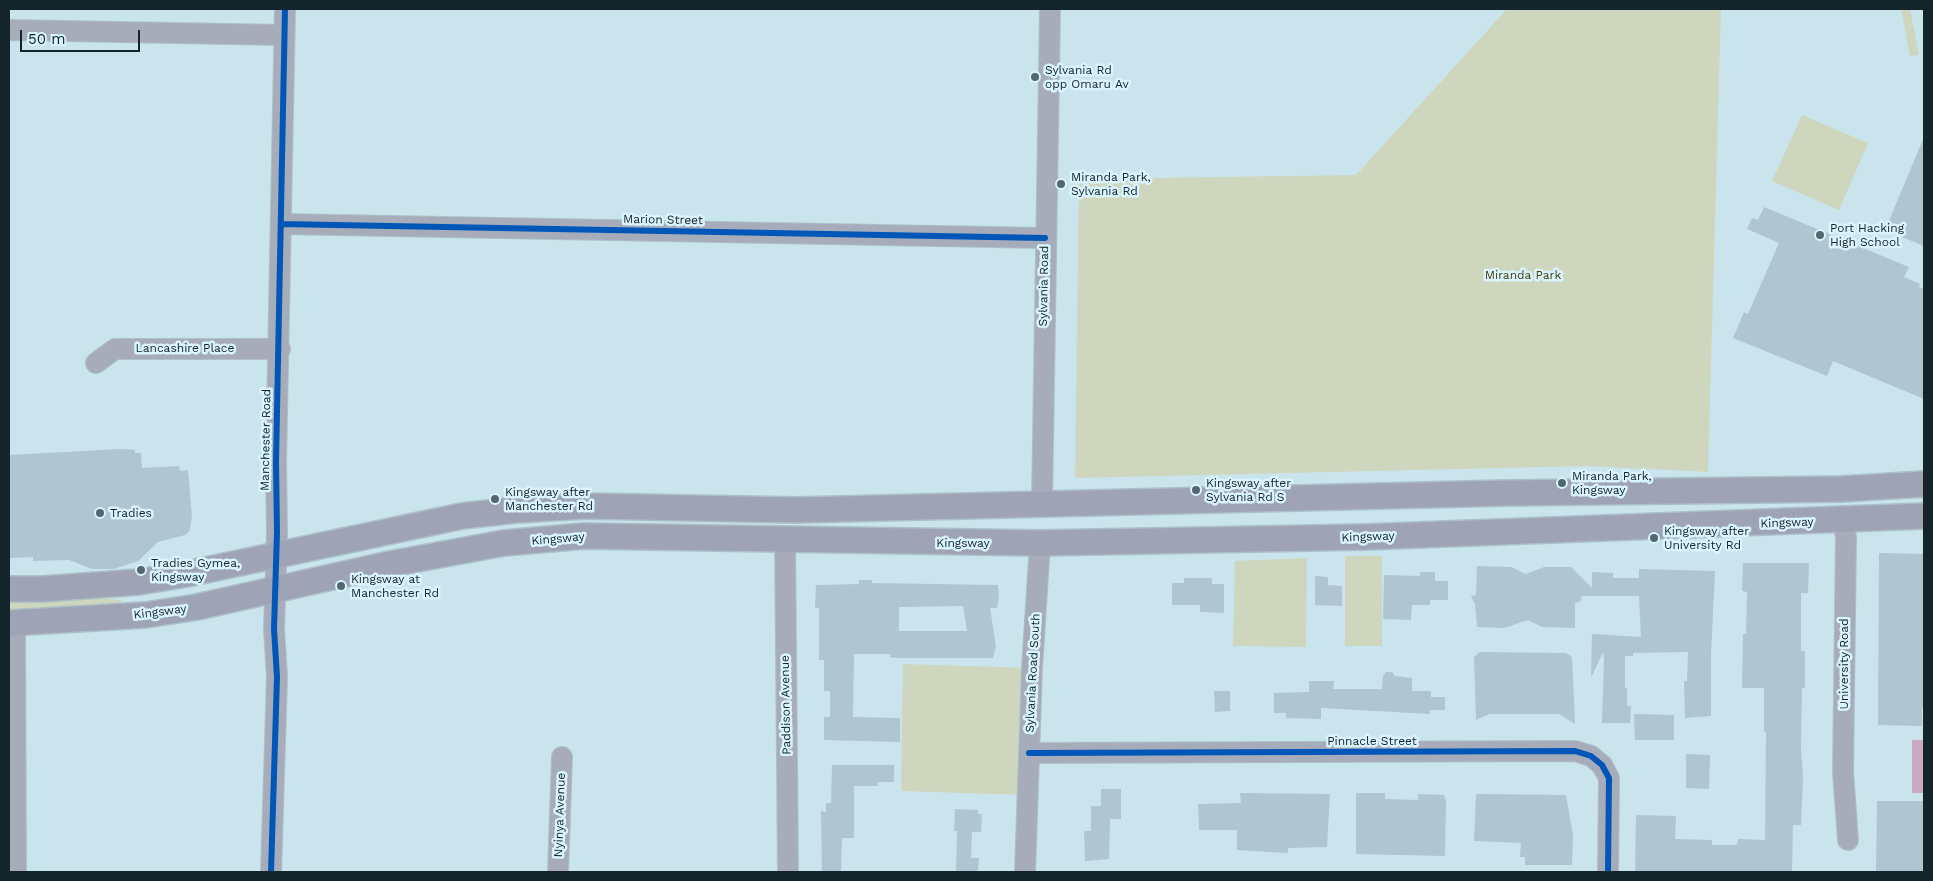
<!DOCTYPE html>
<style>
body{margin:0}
#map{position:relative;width:1933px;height:881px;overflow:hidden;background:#cae4ed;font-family:"Work Sans",sans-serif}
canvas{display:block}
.frame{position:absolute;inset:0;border:10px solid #13242b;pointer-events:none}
.scale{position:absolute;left:20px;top:30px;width:120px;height:22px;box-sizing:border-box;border:2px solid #13242b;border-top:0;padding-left:6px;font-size:15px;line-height:18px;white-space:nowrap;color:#13242b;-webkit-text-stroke:4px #d9f4fe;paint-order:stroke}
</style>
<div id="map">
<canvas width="1933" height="881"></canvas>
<div class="frame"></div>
<div class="scale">50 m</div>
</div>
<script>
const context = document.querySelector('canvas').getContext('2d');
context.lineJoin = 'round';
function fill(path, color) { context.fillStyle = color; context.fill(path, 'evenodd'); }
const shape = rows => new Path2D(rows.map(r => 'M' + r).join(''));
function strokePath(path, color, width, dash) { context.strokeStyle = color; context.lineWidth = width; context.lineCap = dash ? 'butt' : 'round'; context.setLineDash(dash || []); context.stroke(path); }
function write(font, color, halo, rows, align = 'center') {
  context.font = font + ' "Work Sans",sans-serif'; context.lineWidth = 5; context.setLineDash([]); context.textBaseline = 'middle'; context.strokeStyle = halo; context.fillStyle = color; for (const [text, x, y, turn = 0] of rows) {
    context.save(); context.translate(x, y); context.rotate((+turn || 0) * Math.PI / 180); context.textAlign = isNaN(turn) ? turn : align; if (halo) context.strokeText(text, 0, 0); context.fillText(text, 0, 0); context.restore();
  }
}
fill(shape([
 [1507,9,1721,9,1708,472,1587,466,1075,478,1079,179,1356,175],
 [1901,9,1910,9,1919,55,1910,56],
 [1802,115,1868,143,1839,210,1772,181],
 [1345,556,1382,556,1382,646,1345,646],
 [1307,558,1306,647,1233,646,1235,561],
 [97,598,121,600,122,605,9,610,9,601],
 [903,664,1032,668,1027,795,901,791]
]), '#ced7be');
fill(shape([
 [1912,740,1924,740,1924,793,1912,793]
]), '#cba9c4');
fill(shape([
 [1924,137,1924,246,1885,230],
 [1764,207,1909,267,1904,277,1920,284,1919,287,1924,289,1924,399,1833,361,1827,376,1733,338,1744,312,1748,314,1779,243,1747,229,1752,218,1758,220],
 [121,449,135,450,135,453,141,453,142,468,179,466,180,471,188,470,192,517,189,532,185,535,158,542,138,561,114,569,92,569,69,560,33,561,33,557,9,558,9,455],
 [1879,553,1924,554,1924,708,1922,708,1922,726,1878,725],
 [1743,563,1809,563,1808,593,1801,593,1801,651,1805,651,1805,688,1802,688,1801,748,1803,777,1801,825,1793,825,1792,872,1635,872,1636,815,1676,816,1675,839,1712,840,1712,845,1737,845,1738,839,1765,840,1766,732,1764,732,1764,688,1742,688,1743,634,1746,634,1747,592,1742,591],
 [1477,566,1511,567,1526,574,1544,567,1571,567,1592,588,1592,572,1613,573,1613,578,1639,578,1639,569,1715,571,1711,655,1711,716,1685,718,1684,681,1687,681,1688,652,1633,653,1633,656,1625,656,1625,688,1627,688,1627,706,1631,706,1630,723,1602,723,1604,658,1603,652,1591,678,1592,634,1641,637,1639,596,1582,596,1580,602,1575,603,1575,628,1542,627,1528,620,1504,628,1477,627,1475,604,1471,596,1476,595],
 [1420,572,1435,572,1435,581,1448,581,1448,600,1430,600,1430,605,1412,605,1411,620,1383,619,1384,575,1420,576],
 [1315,576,1328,577,1328,585,1342,586,1342,606,1315,605],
 [1184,578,1212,578,1212,584,1224,584,1224,613,1200,612,1200,605,1172,605,1172,583,1184,583],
 [859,580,872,580,872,583,998,585,999,596,997,608,990,608,996,646,993,658,896,658,890,657,890,654,854,654,853,717,900,718,900,742,824,740,824,717,830,717,830,691,824,691,824,660,819,660,819,608,815,608,816,585,859,584],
 [963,606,967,631,899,631,899,607],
 [1480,652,1566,653,1572,657,1575,724,1559,714,1490,714,1476,720,1474,657],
 [1386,672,1392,672,1395,676,1412,678,1412,691,1431,691,1431,697,1445,697,1445,710,1430,710,1430,714,1321,708,1321,719,1286,718,1286,713,1274,713,1274,693,1309,692,1309,681,1334,681,1333,689,1382,689,1383,676],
 [1214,691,1230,691,1230,711,1215,712],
 [1634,714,1674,715,1674,740,1635,740],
 [1686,754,1710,755,1709,789,1686,788],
 [832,765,894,765,894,782,878,782,878,786,854,786,854,838,842,838,841,872,822,872,821,811,826,812,826,803,831,803],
 [1101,789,1121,789,1121,819,1110,819,1109,859,1085,861,1084,831,1091,831,1091,806,1101,806],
 [1240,793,1330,794,1327,847,1288,848,1288,853,1237,850,1237,830,1199,830,1198,804,1241,803],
 [1356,793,1385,793,1385,799,1418,800,1418,794,1444,795,1446,801,1445,856,1356,854],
 [1476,794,1566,795,1573,835,1572,865,1525,865,1525,857,1520,857,1521,843,1474,841],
 [1877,801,1924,801,1924,872,1876,872],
 [955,809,978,810,978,814,982,814,981,832,972,832,971,858,979,858,978,872,956,872,957,831,954,831]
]), '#afc5d2');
const minor = shape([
 [9,30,284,35],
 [281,224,1045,238],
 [96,363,115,349,280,349],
 [1042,503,1050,9],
 [1843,521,1846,537,1843,772,1848,840],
 [785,539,788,872],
 [15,623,16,872],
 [1029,753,1575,751,1591,756,1602,765,1609,778,1608,872],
 [271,872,277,677,274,629,277,532,276,462,285,9],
 [558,872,562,757],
 [1025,872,1032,668,1040,543]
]);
const major = shape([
 [9,589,42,589,139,582,187,574,462,516,516,510,585,506,797,510,1507,493,1842,489,1924,484],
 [9,623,145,615,197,607,390,564,504,543,584,536,1040,543,1365,537,1924,516]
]);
strokePath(minor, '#acc0c8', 22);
strokePath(major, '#acc0c8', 28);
strokePath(minor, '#a7acbb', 20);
strokePath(major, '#9ea4b6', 25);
strokePath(shape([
 [281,224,1045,238],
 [1029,753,1575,751,1591,756,1602,765,1609,778,1608,872],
 [271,872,277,677,274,629,277,532,276,462,285,9]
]), '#0057b8', 6);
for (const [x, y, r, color] of [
 [1035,77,5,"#53676f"],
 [1061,184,5,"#53676f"],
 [1820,235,5,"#53676f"],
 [1562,483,5,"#53676f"],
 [1196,490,5,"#53676f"],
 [495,499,5,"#53676f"],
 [100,513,5,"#53676f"],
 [1654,538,5,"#53676f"],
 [141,570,5,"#53676f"],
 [341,586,5,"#53676f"]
]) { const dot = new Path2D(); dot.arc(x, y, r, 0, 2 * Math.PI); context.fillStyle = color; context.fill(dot); strokePath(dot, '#d9f4fe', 2); }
write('12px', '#13242b', '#d9f4fe', [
 ["Sylvania Rd",1045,70],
 ["opp Omaru Av",1045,84],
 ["Miranda Park,",1071,177],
 ["Sylvania Rd",1071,191],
 ["Port Hacking",1830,228],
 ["High School",1830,242],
 ["Miranda Park,",1572,476],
 ["Kingsway",1572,490],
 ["Kingsway after",1206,483],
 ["Sylvania Rd S",1206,497],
 ["Kingsway after",505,492],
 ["Manchester Rd",505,506],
 ["Tradies",110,513],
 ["Kingsway after",1664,531],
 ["University Rd",1664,545],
 ["Tradies Gymea,",151,563],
 ["Kingsway",151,577],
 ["Kingsway at",351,579],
 ["Manchester Rd",351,593]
], 'left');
write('12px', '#13242b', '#d9f4fe', [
 ["Marion Street",663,220,1],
 ["Sylvania Road",1044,286,-89],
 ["Lancashire Place",185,348],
 ["Manchester Road",266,440,-89],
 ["Kingsway",1787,523,-2],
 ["Kingsway",1368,537,-2],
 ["Kingsway",558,539,-5],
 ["Kingsway",963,543],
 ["Kingsway",160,612,-7],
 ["University Road",1844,664,-90],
 ["Sylvania Road South",1033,673,-87],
 ["Paddison Avenue",786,705,-91],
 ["Pinnacle Street",1372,741],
 ["Nyinya Avenue",560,815,-88]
]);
write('12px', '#46400b', '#d9f4fe', [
 ["Miranda Park",1523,275]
]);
</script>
